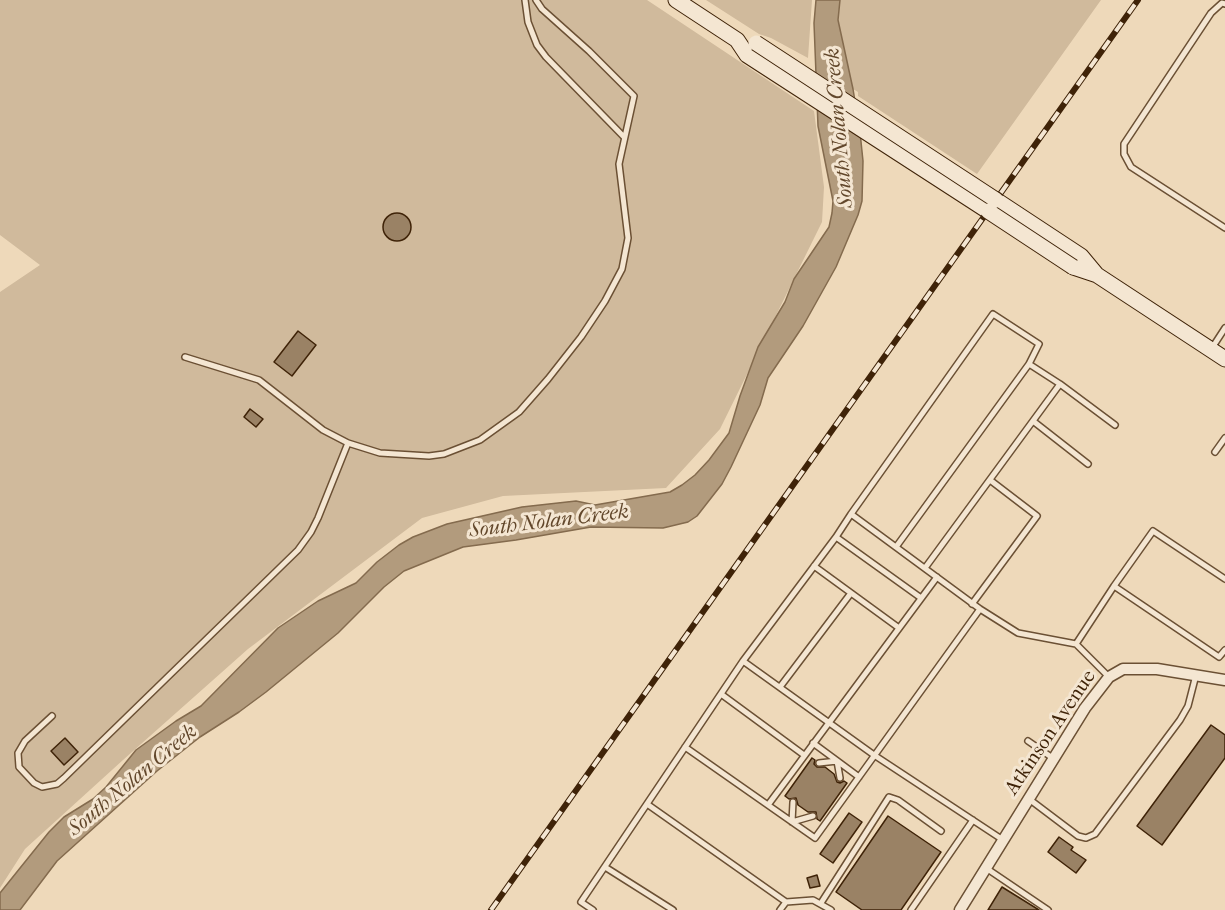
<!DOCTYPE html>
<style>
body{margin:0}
canvas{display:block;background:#eed9ba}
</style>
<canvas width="1225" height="910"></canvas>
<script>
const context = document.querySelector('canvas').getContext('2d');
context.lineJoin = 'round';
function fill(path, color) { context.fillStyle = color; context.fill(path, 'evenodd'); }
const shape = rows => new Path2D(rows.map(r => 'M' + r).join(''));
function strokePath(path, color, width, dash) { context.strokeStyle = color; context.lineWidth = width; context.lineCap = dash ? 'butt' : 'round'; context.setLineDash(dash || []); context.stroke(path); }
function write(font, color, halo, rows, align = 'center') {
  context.font = font + ' "IM FELL French Canon",serif'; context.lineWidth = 6; context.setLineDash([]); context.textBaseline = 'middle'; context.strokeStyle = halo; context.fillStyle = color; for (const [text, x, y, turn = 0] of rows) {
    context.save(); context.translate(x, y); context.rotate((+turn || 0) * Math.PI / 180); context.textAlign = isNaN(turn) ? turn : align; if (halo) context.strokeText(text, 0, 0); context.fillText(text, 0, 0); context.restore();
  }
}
fill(shape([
 [0,0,647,0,814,111,824,187,822,222,720,429,666,488,503,496,422,518,248,649,123,760,25,849,0,888,0,292,40,265,0,235],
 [706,0,812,0,808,58,771,38,759,34],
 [840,0,1101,0,977,174,858,96,858,92,853,89,841,39,838,20]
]), '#d0ba9c');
const water = shape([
 [816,0,840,0,838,20,853,89,860,132,863,161,862,201,858,215,836,267,803,326,768,378,760,405,731,467,722,484,697,516,688,522,663,528,591,527,516,540,463,547,404,571,384,587,338,633,266,692,239,712,200,737,157,771,57,861,20,910,0,910,0,893,49,832,64,817,93,799,106,787,136,750,176,721,201,706,278,628,318,601,356,583,377,562,399,545,413,537,447,524,522,507,576,501,595,505,670,492,682,485,695,475,709,460,729,433,740,396,758,347,785,302,794,279,829,227,832,213,833,201,818,126,814,23,816,0]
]);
fill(water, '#b29b7d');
strokePath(water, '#846b4e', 1.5);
const building = shape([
 '383 227a14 14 0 1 1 28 0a14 14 0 1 1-28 0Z',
 [298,331,316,345,292,376,274,362,298,331],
 [250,409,263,419,256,427,244,417,250,409],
 [1211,725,1225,735,1225,758,1162,845,1137,826,1211,725],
 [65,738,78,752,64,765,51,751,65,738],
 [812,758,815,760,814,764,817,767,825,767,834,774,837,782,840,783,844,781,847,783,820,821,817,819,816,812,808,812,798,805,796,798,789,799,785,796,812,758],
 [849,813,862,822,833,863,820,854,849,813],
 [888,816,941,852,901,910,862,910,836,892,888,816],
 [1059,837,1073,847,1071,850,1086,860,1076,873,1048,852,1059,837],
 [817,875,820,886,810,888,807,878,817,875],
 [1002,887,1039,910,988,910,1002,887]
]);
fill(building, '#9a8265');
strokePath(building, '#3f2308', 1.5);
const lane = shape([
 [525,0,528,22,537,45,546,57,624,137],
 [1225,4,1222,3,1211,13,1124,144,1124,154,1131,167,1225,228],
 [1212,348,1225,328],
 [185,357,259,380,323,430,348,443,380,453,429,456,444,454,480,440,519,412,548,379,581,337,605,301,622,269,628,238,619,164,634,96,589,51,542,9,536,0],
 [1029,364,1060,384],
 [1033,421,1088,464],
 [1215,452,1225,438],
 [851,514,993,314,1039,344,1029,364,896,547],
 [836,537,851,514,980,609,1018,633,1076,644],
 [814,566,899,628],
 [925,568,1060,384,1115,425],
 [1114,586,1153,531,1225,579],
 [921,598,836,537,743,661,874,755,1003,840],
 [972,604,1037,516,990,480],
 [1109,677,1076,644,1114,586,1219,657,1225,650],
 [780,687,851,593],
 [721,694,804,755],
 [52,716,25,741,18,753,19,767,34,783,42,787,57,784,64,778,298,550,311,532,318,518,348,443],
 [1028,741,1054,759],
 [813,743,859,777],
 [685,747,815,838,980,609],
 [819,763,837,761,840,778],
 [1029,799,1078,836,1086,838,1095,834,1180,720,1188,706,1196,675],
 [793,802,792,822,813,816],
 [647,804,786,902,813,900,831,910],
 [768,805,937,577],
 [605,867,673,910],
 [986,868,1048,910],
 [821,903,889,797,898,800,941,831],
 [593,910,581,902,743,661],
 [780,910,786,902],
 [911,910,973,820]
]);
const street = shape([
 [960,910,1085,708,1109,677,1123,669,1157,669,1225,680]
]);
const secondary = shape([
 [676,0,737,40,747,55,988,211],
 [996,200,1081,256,1096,274],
 [1073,267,1097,275,1225,359]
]);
strokePath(lane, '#6b5034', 8);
strokePath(street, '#6b5034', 13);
strokePath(secondary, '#3f2308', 17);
strokePath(lane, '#f4e6d2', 5);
strokePath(street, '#f4e6d2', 10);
strokePath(secondary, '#f4e6d2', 15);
const rail = shape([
 [491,910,1138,0]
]);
strokePath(rail, '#3f2308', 6);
strokePath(rail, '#f4e6d2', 4, [11]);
const secondaryBridge = shape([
 [756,43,996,200],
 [988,211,1073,267]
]);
strokePath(secondaryBridge, '#3f2308', 17, []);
strokePath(secondaryBridge, '#f4e6d2', 15);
write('20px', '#3f2308', '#f4e6d2', [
 ["Atkinson Avenue",1051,733,-56]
]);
write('italic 21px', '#62472b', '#f4e6d2', [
 ["South Nolan Creek",840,128,-95],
 ["South Nolan Creek",549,522,-7],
 ["South Nolan Creek",133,781,-40]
]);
</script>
